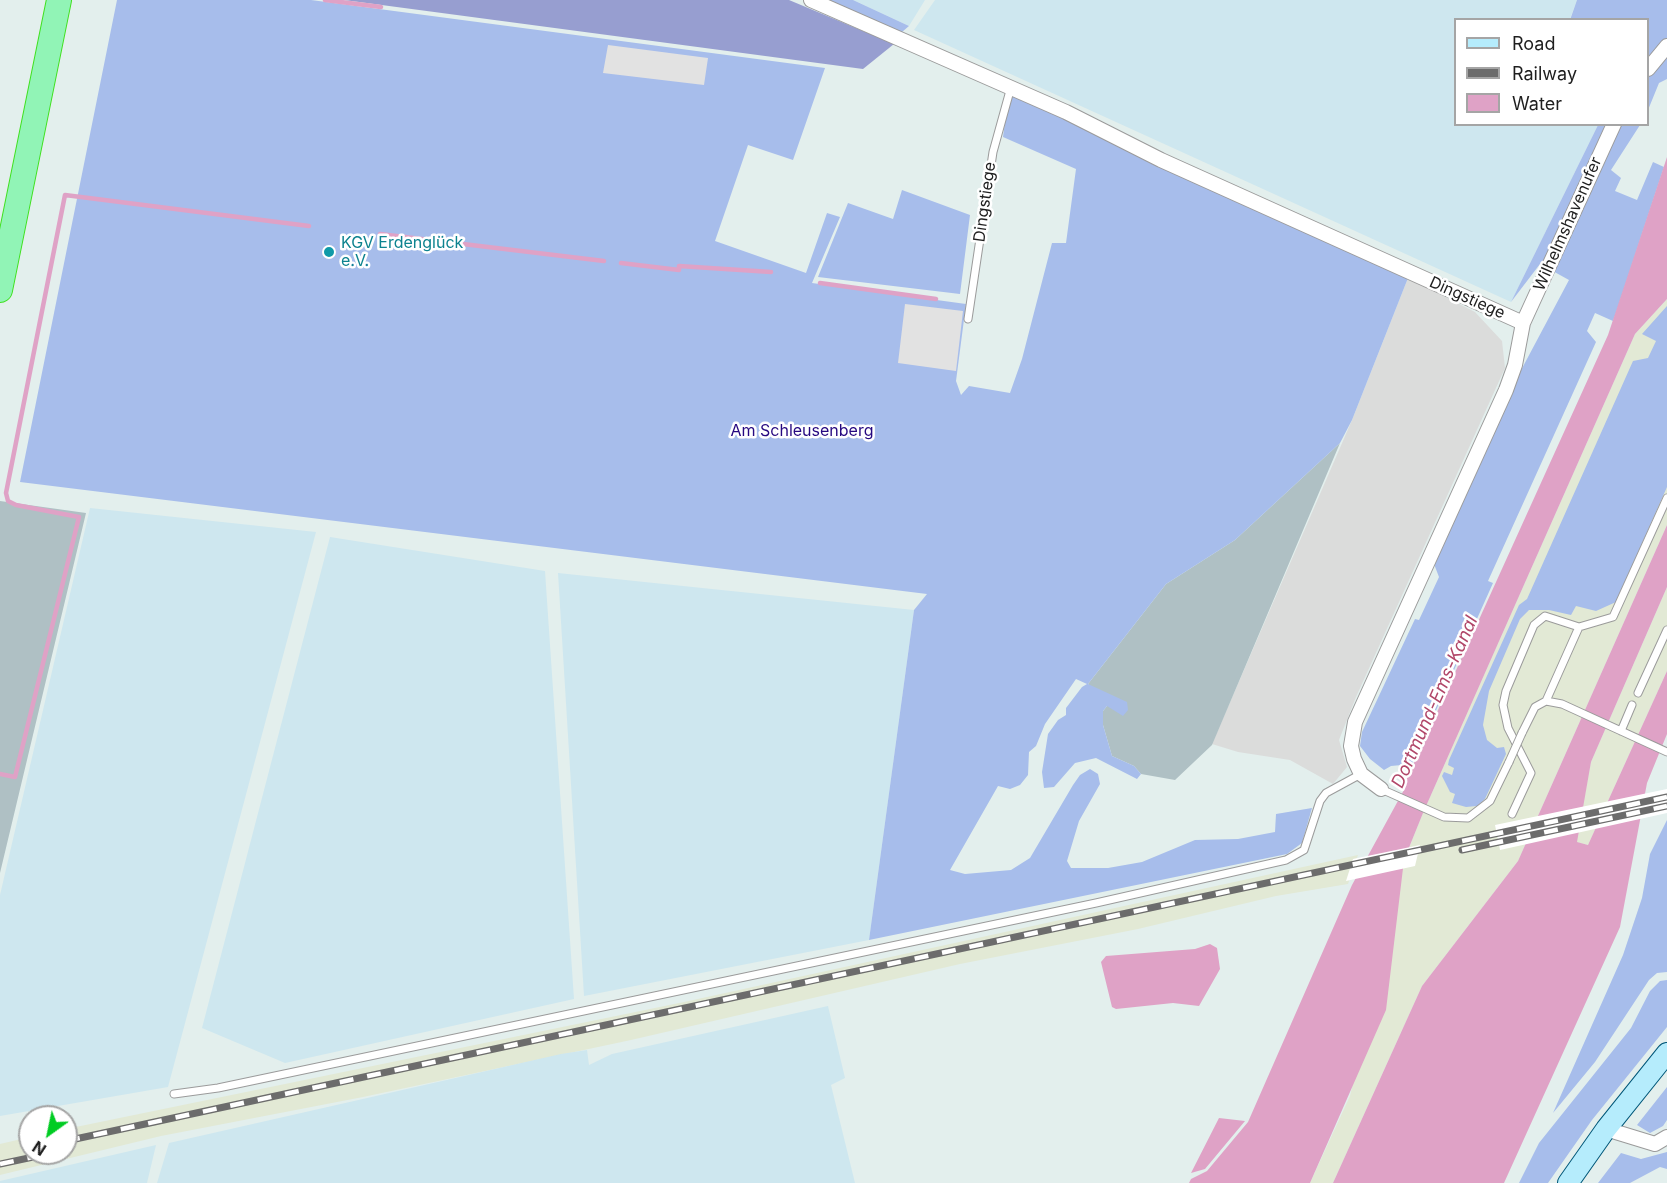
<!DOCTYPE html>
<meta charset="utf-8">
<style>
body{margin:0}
#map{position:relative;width:1667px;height:1183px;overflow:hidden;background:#e3efed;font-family:Inter,sans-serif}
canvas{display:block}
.legend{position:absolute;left:1454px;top:18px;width:195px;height:108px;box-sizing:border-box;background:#fff;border:2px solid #a5a5a5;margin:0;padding:8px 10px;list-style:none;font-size:18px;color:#1e1e1e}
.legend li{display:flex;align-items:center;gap:12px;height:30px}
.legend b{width:30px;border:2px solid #a5a5a5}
.north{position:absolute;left:18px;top:1105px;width:60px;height:60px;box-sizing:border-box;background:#fff;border:2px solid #a5a5a5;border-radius:50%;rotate:213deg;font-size:16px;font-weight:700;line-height:24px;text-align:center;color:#1e1e1e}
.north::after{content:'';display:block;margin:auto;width:21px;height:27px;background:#00cc23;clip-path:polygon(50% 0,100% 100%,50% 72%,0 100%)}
</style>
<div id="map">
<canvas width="1667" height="1183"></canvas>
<ul class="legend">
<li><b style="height:8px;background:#b5ecfc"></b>Road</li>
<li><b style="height:8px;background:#6c6c6c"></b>Railway</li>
<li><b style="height:16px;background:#dfa2c6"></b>Water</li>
</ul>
<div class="north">N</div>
</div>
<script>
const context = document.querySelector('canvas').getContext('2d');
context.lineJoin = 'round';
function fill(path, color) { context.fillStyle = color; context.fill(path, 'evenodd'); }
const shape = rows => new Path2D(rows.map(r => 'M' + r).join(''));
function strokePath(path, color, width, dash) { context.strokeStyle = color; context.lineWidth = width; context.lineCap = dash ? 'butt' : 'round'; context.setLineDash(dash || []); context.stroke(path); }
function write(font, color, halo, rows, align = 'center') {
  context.font = font + ' Inter,sans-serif'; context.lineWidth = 5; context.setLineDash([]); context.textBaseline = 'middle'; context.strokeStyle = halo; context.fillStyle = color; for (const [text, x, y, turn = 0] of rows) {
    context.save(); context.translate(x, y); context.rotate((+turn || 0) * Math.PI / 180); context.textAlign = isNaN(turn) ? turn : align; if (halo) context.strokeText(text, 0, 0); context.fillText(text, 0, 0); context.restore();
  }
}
fill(shape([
 [1408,278,1475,312,1502,341,1505,368,1356,697,1339,740,1347,767,1333,784,1290,760,1238,752,1212,744,1352,420]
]), '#dbdcdb');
fill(shape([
 [1667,299,1667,525,1518,861,1422,986,1333,1183,1310,1183,1350,1096,1404,860,1423,813,1635,334],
 [1667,587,1667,671,1588,845,1576,842,1591,762],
 [1358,855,1348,884,1276,896,1138,929,960,964,631,1040,363,1097,161,1136,0,1175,0,1144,30,1137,30,1153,66,1153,66,1129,684,1002]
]), '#e2e9d5');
fill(shape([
 [1340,443,1212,745,1175,780,1141,774,1134,766,1112,756,1103,725,1103,711,1107,706,1088,684,1166,584,1235,540],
 [0,501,86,513,0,873]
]), '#afc0c4');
fill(shape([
 [853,0,925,0,909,26],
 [935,0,1577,0,1570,19,1456,20,1456,124,1598,125,1511,302,914,30],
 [90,508,316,532,168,1087,0,1116,0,895],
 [330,537,545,571,574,999,285,1063,202,1028],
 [558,573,914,610,869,940,584,996],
 [828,1006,845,1078,831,1085,855,1183,157,1183,169,1143,561,1054,587,1050,589,1065,612,1054],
 [156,1145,147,1183,0,1183,0,1181]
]), '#cee7ef');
fill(shape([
 [117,0,311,0,825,68,793,160,748,145,715,241,806,273,827,213,840,217,812,283,966,304,956,381,961,395,969,386,1010,393,1022,359,1052,243,1066,243,1076,169,1003,137,1009,92,1094,130,1255,210,1408,278,1352,420,1340,443,1235,540,1166,584,1088,684,1127,702,1128,710,1123,716,1107,706,1103,711,1103,725,1112,756,1134,766,1141,774,1137,779,1096,758,1075,763,1054,787,1044,788,1042,772,1048,734,1058,720,1066,715,1066,708,1082,687,1087,684,1076,679,1045,724,1036,746,1029,752,1028,775,1020,785,1010,789,998,786,950,870,965,874,1011,870,1030,858,1073,785,1080,775,1090,769,1098,774,1100,784,1079,821,1067,861,1071,868,1108,868,1142,862,1195,840,1238,839,1275,832,1276,814,1312,808,1302,843,1287,854,869,940,914,610,927,594,20,482],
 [825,0,853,0,909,26,902,32],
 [1577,0,1667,0,1667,79,1659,83,1648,110,1648,20,1570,20],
 [1598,125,1640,125,1611,170,1621,178,1615,191,1637,200,1653,162,1664,167,1616,313,1613,321,1595,313,1587,331,1596,342,1488,581,1493,583,1412,764,1391,766,1384,770,1370,759,1360,746,1362,732,1415,619,1419,620,1439,577,1434,564,1519,374,1569,280,1540,264,1511,302],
 [902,190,970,215,960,294,818,277,848,203,893,219],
 [1667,306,1667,487,1616,602,1596,611,1576,606,1571,615,1549,610,1529,610,1520,619,1489,691,1483,725,1487,740,1497,748,1504,747,1506,754,1485,799,1477,806,1466,807,1452,803,1455,794,1450,792,1442,776,1444,772,1452,775,1454,768,1448,765,1449,760,1519,605,1527,599,1633,361,1648,358,1656,341,1642,334],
 [1667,820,1667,972,1657,973,1649,980,1595,1062,1553,1113,1623,955,1642,898,1650,854],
 [1667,980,1667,1027,1592,1120,1548,1183,1519,1183,1539,1143,1631,1028,1650,991,1660,981],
 [1667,1087,1667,1120,1663,1126,1650,1133,1637,1125],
 [1667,1152,1667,1169,1660,1167,1630,1183,1598,1183,1621,1153,1641,1159]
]), '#a7bdeb');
fill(shape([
 [344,0,789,0,894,44,863,69]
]), '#979ed0');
fill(shape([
 [608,45,708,58,704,85,603,73],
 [905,304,963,311,956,371,898,363]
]), '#e2e2e2');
fill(shape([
 [1667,157,1667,299,1635,334,1423,813,1404,860,1386,1010,1310,1183,1189,1183,1191,1179,1207,1171,1248,1122,1352,885,1405,788,1404,785,1608,335],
 [1667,525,1667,587,1591,762,1577,842,1588,845,1667,671,1667,734,1647,783,1620,927,1504,1183,1333,1183,1422,986,1518,861],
 [1210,944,1217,948,1220,969,1199,1006,1173,1003,1116,1009,1112,1007,1101,962,1106,956,1195,949],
 [1219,1118,1245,1121,1205,1169,1191,1173]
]), '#dfa2c6');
fill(shape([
 [1667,789,1667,813,1500,850,1495,825],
 [1420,845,1415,866,1346,881,1353,859]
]), '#fff');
strokePath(shape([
 [325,0,381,7],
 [380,234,604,261],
 [621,263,679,270,679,266,771,272],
 [820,283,936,299],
 [0,774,15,777,79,517,16,505,8,501,6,493,65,195,309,226]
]), '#dfa2c6', 4.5);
const service = shape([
 [968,319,993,152,1011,87],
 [1579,627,1613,617,1667,498],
 [1638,693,1667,630],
 [1621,731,1632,705],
 [1522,733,1535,707,1546,701,1562,704,1667,752],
 [1381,789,1444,817,1468,818,1490,801,1509,762],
 [1512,814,1531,773,1508,728,1503,705,1506,691,1534,625,1545,616,1579,627,1546,701],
 [174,1094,218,1088,1096,903,1286,860,1304,850,1320,801,1326,793,1361,774]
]);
const minor = shape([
 [811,0,1066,112,1161,160,1523,323],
 [1648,69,1667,46],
 [1381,789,1361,774,1354,759,1351,746,1355,722,1506,390,1515,365,1523,323,1614,124],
 [1606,1129,1655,1144,1667,1137]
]);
const secondary = shape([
 [1568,1183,1606,1129,1667,1053]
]);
const trunk = shape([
 [0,290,59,0]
]);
strokePath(service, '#9b9b9b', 9);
strokePath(minor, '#9b9b9b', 16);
strokePath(secondary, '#015779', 22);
strokePath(trunk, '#3fe01e', 26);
strokePath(service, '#fff', 7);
strokePath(minor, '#fff', 14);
strokePath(secondary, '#b5ecfc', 20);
strokePath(trunk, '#91f4b6', 24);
const rail = shape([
 [1462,850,1667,806],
 [66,1141,1667,797],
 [0,1164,52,1153]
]);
strokePath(rail, '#6c6c6c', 7);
strokePath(rail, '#fff', 4.5, [14]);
const serviceBridge = shape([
 [1509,762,1522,733]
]);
strokePath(serviceBridge, '#9b9b9b', 9, []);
strokePath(serviceBridge, '#fff', 7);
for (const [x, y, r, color] of [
 [329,252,6,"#0f9aa8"]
]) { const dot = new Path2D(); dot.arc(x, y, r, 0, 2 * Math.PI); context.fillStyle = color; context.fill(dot); strokePath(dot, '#fff', 2); }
write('16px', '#1e1e1e', '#fff', [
 ["Dingstiege",985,202,-82],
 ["Wilhelmshavenufer",1568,224,-66],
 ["Dingstiege",1467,298,24]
]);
write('16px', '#0d838f', '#fff', [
 ["KGV Erdenglück",341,243],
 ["e.V.",341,261]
], 'left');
write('16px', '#260880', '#fff', [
 ["Am Schleusenberg",802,431]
]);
write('italic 18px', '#b14769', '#fff', [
 ["Dortmund-Ems-Kanal",1435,702,-66]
]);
</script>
